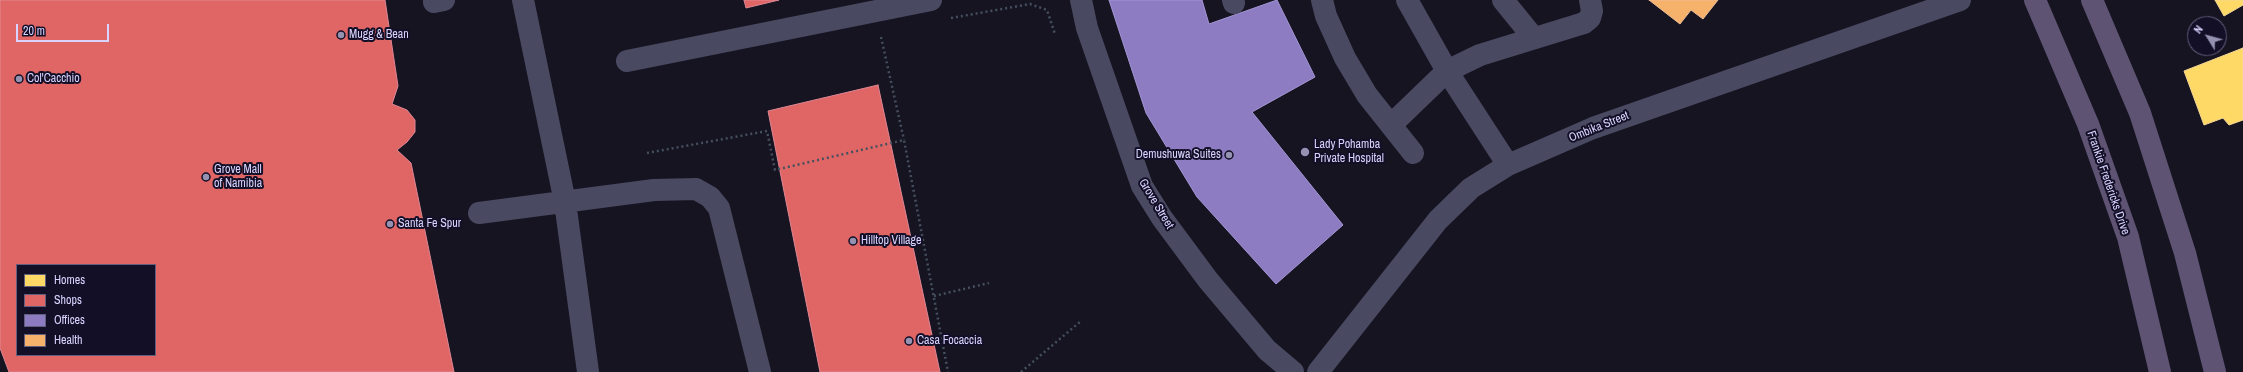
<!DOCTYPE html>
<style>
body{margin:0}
#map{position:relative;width:2243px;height:372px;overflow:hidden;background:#161421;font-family:"Archivo Narrow",sans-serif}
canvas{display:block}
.legend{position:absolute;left:16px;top:264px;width:140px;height:92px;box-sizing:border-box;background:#130f26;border:1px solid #625e7d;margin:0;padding:5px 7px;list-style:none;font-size:12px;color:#d9d4ff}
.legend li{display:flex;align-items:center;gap:8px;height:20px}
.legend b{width:20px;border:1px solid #625e7d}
.north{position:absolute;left:2187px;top:16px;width:40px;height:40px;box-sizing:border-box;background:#130f26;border:1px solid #625e7d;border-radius:50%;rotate:307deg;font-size:11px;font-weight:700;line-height:16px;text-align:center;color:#d9d4ff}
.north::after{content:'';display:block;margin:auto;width:14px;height:18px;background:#9591b1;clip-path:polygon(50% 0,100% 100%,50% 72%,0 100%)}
.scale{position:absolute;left:16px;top:24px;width:93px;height:18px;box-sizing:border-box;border:2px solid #d9d4ff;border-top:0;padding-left:5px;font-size:12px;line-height:14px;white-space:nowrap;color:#d9d4ff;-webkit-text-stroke:3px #130f26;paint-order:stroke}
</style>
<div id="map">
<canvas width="2243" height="372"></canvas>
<ul class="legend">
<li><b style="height:11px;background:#ffd966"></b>Homes</li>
<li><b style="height:11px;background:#e06666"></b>Shops</li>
<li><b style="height:11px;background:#8e7cc3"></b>Offices</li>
<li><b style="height:11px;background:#f6b26b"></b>Health</li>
</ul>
<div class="north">N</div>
<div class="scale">20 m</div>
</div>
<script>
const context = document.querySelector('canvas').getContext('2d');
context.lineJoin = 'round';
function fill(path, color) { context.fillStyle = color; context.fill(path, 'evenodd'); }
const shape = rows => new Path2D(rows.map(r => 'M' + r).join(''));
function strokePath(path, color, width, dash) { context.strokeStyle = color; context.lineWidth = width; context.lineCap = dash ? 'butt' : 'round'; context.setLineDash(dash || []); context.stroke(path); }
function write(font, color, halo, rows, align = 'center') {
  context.font = font + ' "Archivo Narrow",sans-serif'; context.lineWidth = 4; context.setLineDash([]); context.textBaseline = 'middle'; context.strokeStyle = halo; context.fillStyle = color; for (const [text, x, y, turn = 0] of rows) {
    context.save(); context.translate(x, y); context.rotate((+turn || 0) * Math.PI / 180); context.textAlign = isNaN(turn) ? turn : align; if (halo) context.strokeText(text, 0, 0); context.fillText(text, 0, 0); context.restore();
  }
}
const homes = shape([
 [2215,0,2243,0,2243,5,2224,16,2215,0],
 [2243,48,2243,120,2229,125,2223,118,2204,125,2184,71,2243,48]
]);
fill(homes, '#ffd966');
strokePath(homes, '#f4d894', 1);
const shops = shape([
 [0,0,385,0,398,86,392,104,407,110,415,120,415,132,407,142,397,150,411,163,454,372,9,372,0,348,0,0],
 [17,265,155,265,155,355,17,355,17,265],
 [744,0,779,0,746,8,744,0],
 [878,85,940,372,820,372,768,111,878,85]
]);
fill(shops, '#e06666');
strokePath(shops, '#de8794', 1);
const offices = shape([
 [1109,0,1202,0,1209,24,1277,0,1315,77,1252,112,1343,225,1276,284,1197,197,1146,113,1109,0]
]);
fill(offices, '#8e7cc3');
strokePath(offices, '#a496d5', 1);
const health = shape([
 [1649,0,1718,0,1703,19,1691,10,1680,24,1649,0]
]);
fill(health, '#f6b26b');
strokePath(health, '#edbc97', 1);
strokePath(shape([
 [951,18,1030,4,1047,10,1055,34],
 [881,37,904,140],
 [647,153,767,131,775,170,904,140,948,372],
 [934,296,989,283],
 [1021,372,1081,321]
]), '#44505f', 2.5, [2, 3]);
strokePath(shape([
 [523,0,565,202,588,372],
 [1081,0,1087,28,1142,186,1162,218,1208,280,1267,350,1293,372],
 [1233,0,1234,3],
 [1322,0,1326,16,1345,58,1367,95,1413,153],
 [1407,0,1447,71,1508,165],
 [1503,0,1533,37],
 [434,2,444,0],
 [627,61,931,0],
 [1391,125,1447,71,1480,55,1584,23,1590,18,1592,11,1590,0],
 [479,213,654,190,696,189,710,197,719,208,760,372],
 [1318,372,1438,220,1471,188,1508,165,1593,128,1960,0]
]), '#4a4962', 22);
strokePath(shape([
 [2035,0,2088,124,2128,237,2160,372],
 [2092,0,2140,113,2185,253,2215,372]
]), '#5e5373', 22);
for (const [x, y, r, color] of [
 [341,35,4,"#9591b1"],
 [19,79,4,"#9591b1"],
 [1305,152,5,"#9591b1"],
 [1229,155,4,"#9591b1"],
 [206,177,4,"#9591b1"],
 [390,224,4,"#9591b1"],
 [853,241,4,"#9591b1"],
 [909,341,4,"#9591b1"]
]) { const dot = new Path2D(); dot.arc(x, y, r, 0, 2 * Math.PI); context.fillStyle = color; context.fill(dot); strokePath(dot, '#130f26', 1.5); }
write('12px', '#d9d4ff', '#130f26', [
 ["Mugg & Bean",349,35],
 ["Col'Cacchio",27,79],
 ["Lady Pohamba",1314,145],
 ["Private Hospital",1314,159],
 ["Demushuwa Suites",1221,155,"right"],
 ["Grove Mall",214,170],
 ["of Namibia",214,184],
 ["Santa Fe Spur",398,224],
 ["Hilltop Village",861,241],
 ["Casa Focaccia",917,341]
], 'left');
write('12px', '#d9d4ff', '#130f26', [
 ["Ombika Street",1599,127,-22],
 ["Frankie Fredericks Drive",2108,183,71],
 ["Grove Street",1156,204,59]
]);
</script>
